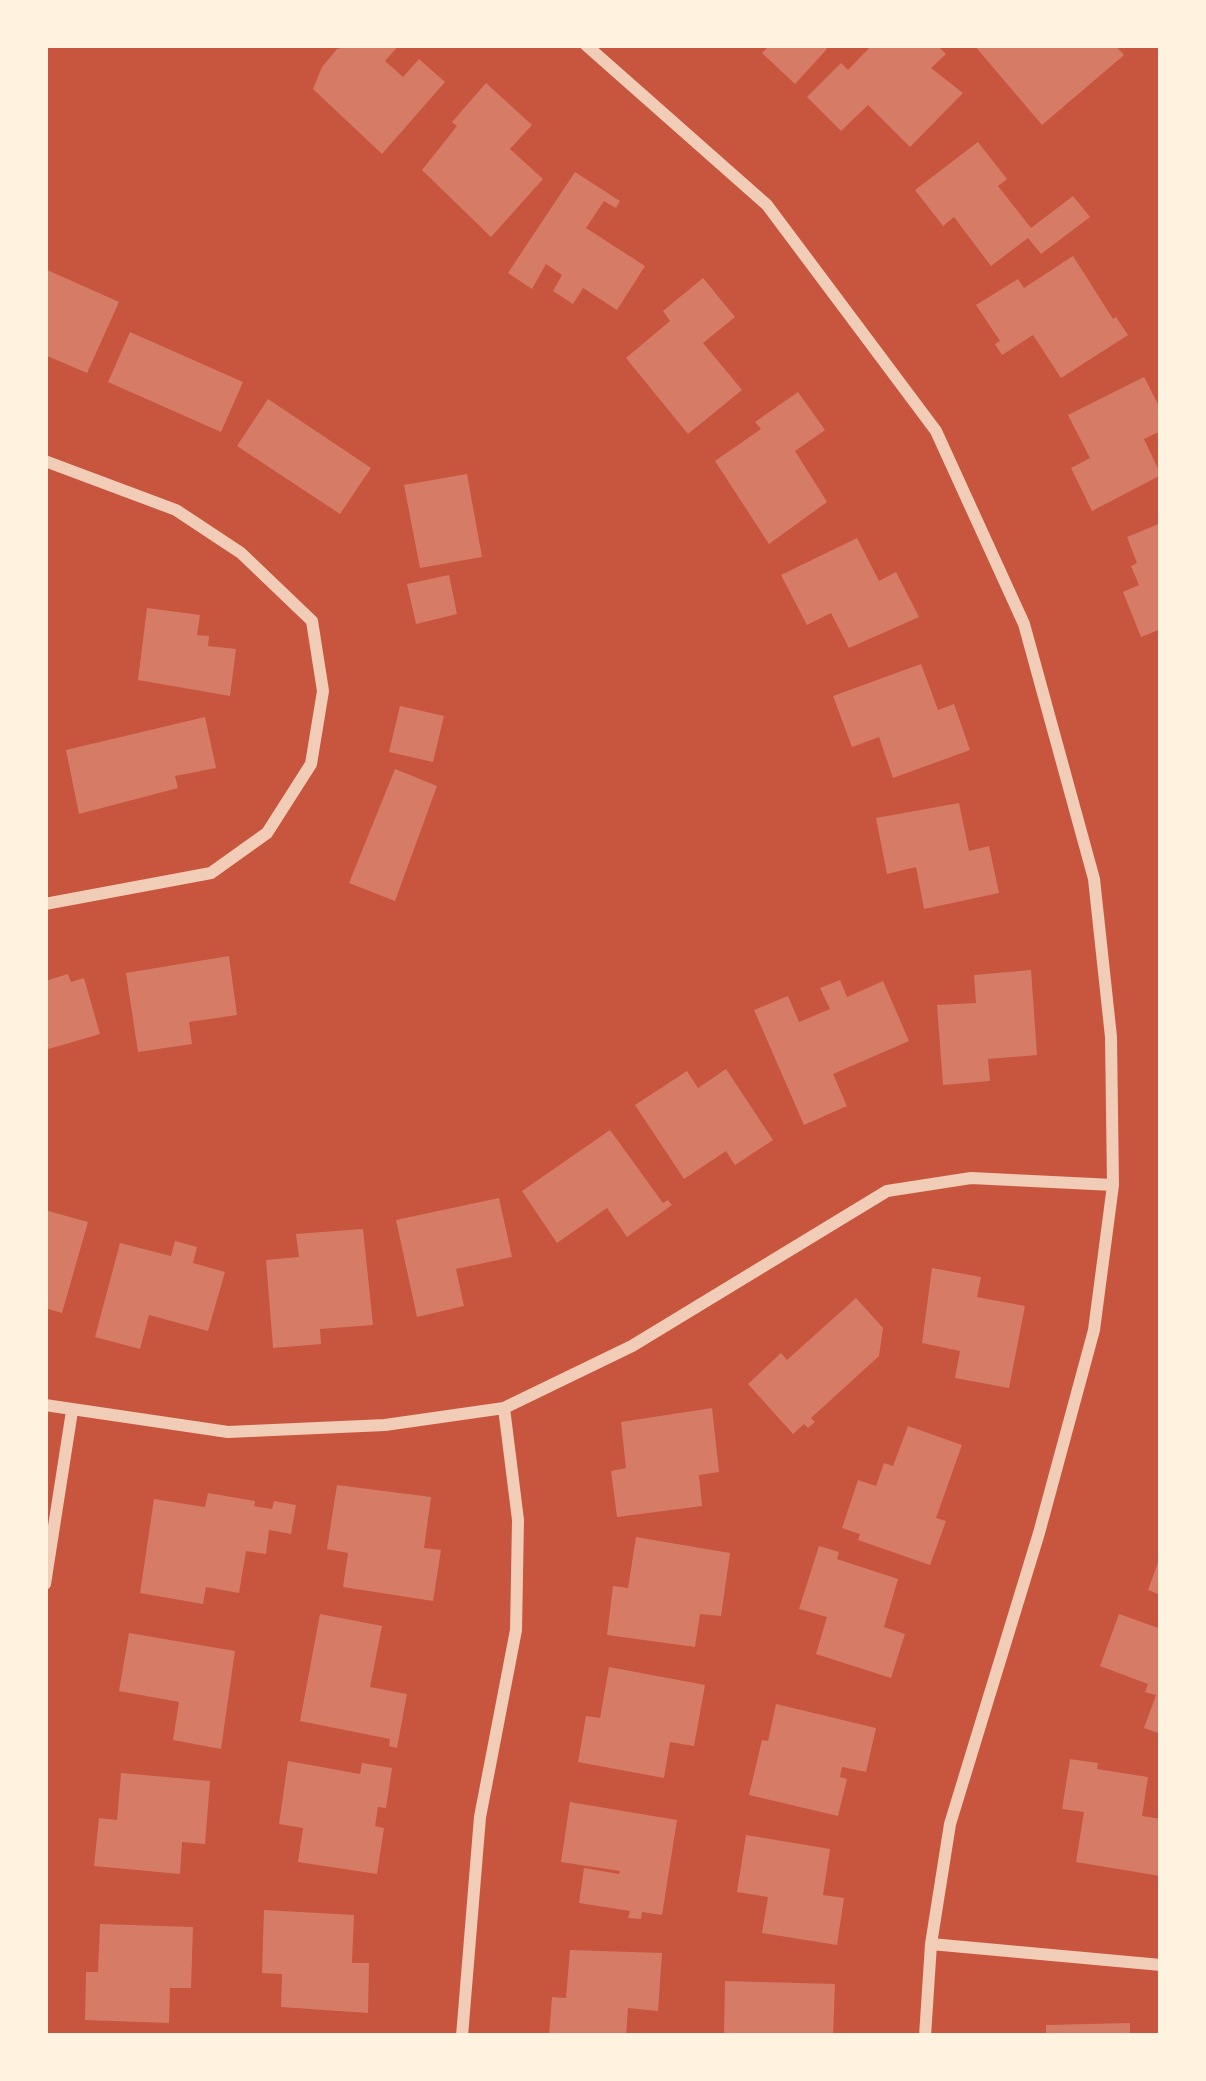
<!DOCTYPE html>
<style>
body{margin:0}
#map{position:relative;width:1206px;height:2081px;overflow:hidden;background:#c8553d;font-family:"Playfair Display",serif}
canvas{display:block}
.frame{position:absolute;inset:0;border:48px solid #fff3e0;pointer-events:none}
</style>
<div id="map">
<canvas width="1206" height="2081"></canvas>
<div class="frame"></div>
</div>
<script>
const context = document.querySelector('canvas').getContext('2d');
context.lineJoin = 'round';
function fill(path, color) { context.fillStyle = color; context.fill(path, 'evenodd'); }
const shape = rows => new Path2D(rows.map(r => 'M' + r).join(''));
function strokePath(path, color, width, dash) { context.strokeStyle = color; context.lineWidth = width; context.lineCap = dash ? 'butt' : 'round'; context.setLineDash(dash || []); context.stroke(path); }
fill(shape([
 [351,45,399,45,385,61,403,77,419,59,445,82,382,154,313,89,322,67,337,49],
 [770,45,823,45,827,49,795,84,762,53],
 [872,45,937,45,946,54,931,68,963,93,910,147,868,105,841,131,807,97,841,63,848,70],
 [974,45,1115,45,1124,55,1042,125],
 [486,83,532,125,510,149,543,179,491,237,422,170,457,126,452,122],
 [978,142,1007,179,998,186,1031,228,1073,196,1090,217,1041,254,1028,238,991,266,954,217,943,226,915,190],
 [575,172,620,201,616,208,604,201,586,228,645,266,617,310,583,288,573,304,553,291,562,275,546,264,532,289,508,273],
 [1073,256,1113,319,1116,317,1128,335,1061,378,1033,335,1002,355,995,344,1000,341,976,305,1018,279,1024,288],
 [45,269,119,302,87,373,45,355],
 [703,278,735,317,703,343,742,390,688,434,626,358,670,321,663,311],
 [130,332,243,382,221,432,108,382],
 [1144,377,1161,410,1161,431,1144,439,1161,475,1092,511,1071,468,1090,458,1068,415],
 [798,392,825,430,795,451,827,502,769,544,715,461,761,429,755,422],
 [268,399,371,468,340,514,237,446],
 [467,474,482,557,420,568,404,485],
 [1161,523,1161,629,1141,637,1123,592,1139,585,1131,566,1137,563,1127,537],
 [857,538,879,581,896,572,919,617,849,648,831,613,807,625,781,575],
 [449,575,457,614,416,624,407,584],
 [147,608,200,615,197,635,209,636,208,646,236,649,230,696,138,680],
 [921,664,938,710,954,704,970,750,893,778,879,737,852,747,833,696],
 [400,706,444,716,433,762,389,752],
 [205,717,216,768,175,776,178,788,79,814,66,750],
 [395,769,437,786,395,901,349,883],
 [959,803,969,851,989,846,999,893,924,909,916,867,887,874,876,818],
 [229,956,237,1015,189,1022,192,1044,138,1052,126,973],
 [1031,970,1037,1055,988,1059,990,1081,943,1085,937,1005,976,1003,974,975],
 [68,974,71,982,84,978,100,1034,45,1050,45,981],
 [840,980,847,997,883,981,909,1041,833,1074,847,1106,804,1125,754,1010,788,996,799,1022,830,1009,820,988],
 [726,1069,773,1140,735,1165,726,1151,684,1179,635,1105,687,1071,698,1088],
 [610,1130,663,1203,668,1200,672,1205,627,1237,607,1208,557,1243,522,1191],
 [499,1198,512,1257,456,1269,464,1306,417,1317,396,1220],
 [45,1210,88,1222,62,1313,45,1308],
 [363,1229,373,1325,320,1329,321,1344,273,1348,266,1260,299,1257,296,1234],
 [175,1241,197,1247,193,1263,225,1272,208,1331,149,1315,140,1349,95,1337,120,1243,171,1256],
 [932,1268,981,1277,977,1297,1025,1306,1009,1388,955,1378,960,1351,922,1343],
 [856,1298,883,1328,879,1356,811,1418,815,1422,808,1428,804,1424,793,1434,748,1384,781,1353,787,1360],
 [712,1408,719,1472,699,1475,702,1506,617,1517,611,1471,626,1468,621,1422],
 [908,1426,962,1445,936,1518,946,1521,930,1565,858,1540,860,1534,842,1528,858,1480,876,1486,884,1463,893,1466],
 [337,1485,431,1497,424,1548,441,1550,433,1601,343,1587,348,1553,327,1549],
 [208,1493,255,1501,254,1506,272,1509,274,1501,296,1505,291,1534,269,1530,266,1554,246,1551,239,1593,206,1587,203,1604,140,1593,154,1499,205,1507],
 [636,1537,730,1553,721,1616,700,1614,695,1647,607,1635,613,1586,628,1588],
 [819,1546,839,1552,837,1559,898,1579,884,1627,905,1634,891,1678,816,1654,827,1617,799,1609],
 [1160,1557,1161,1557,1161,1595,1148,1590],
 [320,1614,382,1626,370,1687,407,1694,397,1748,389,1746,390,1739,300,1721],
 [1119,1614,1161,1629,1161,1734,1144,1728,1156,1695,1145,1692,1148,1684,1100,1666],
 [129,1633,235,1651,221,1749,173,1740,179,1702,119,1691],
 [609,1667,705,1685,694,1746,670,1742,664,1778,578,1762,586,1716,600,1718],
 [776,1704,876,1728,866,1772,842,1767,840,1777,847,1779,838,1816,749,1795,762,1740,768,1741],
 [1070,1759,1098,1763,1097,1769,1148,1777,1142,1816,1161,1819,1160,1876,1076,1862,1084,1812,1062,1809],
 [288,1761,360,1774,362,1763,392,1768,386,1808,378,1807,375,1826,384,1828,377,1874,298,1862,303,1828,279,1824],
 [121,1773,210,1781,205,1844,182,1842,180,1874,94,1866,99,1818,117,1820],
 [570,1802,677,1820,662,1915,642,1912,641,1919,628,1918,630,1911,579,1903,584,1868,619,1874,620,1871,561,1862],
 [746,1835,830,1849,823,1895,844,1898,837,1945,762,1933,768,1897,737,1892],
 [264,1910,354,1915,352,1963,369,1963,368,2013,281,2007,282,1974,262,1973],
 [100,1924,193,1927,191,1988,170,1988,169,2023,85,2020,86,1972,98,1972],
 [570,1950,662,1953,658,2011,628,2008,626,2036,549,2036,552,1997,566,1998],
 [725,1981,835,1984,833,2036,724,2036],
 [1130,2023,1130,2036,1046,2036,1046,2025]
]), '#d67c66');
strokePath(shape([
 [586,45,767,205,936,431,1024,624,1094,879,1111,1037,1113,1185,1094,1330,1039,1533,950,1824,931,1944,925,2036],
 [45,461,176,510,241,553,312,621,323,691,311,764,267,833,211,873,45,904],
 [45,1405,228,1432,385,1425,504,1408,632,1346,887,1191,971,1178,1113,1185],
 [45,1584,72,1411],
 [931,1944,1161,1965],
 [462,2036,480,1817,516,1630,518,1520,504,1408]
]), '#f1ccb7', 12);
</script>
